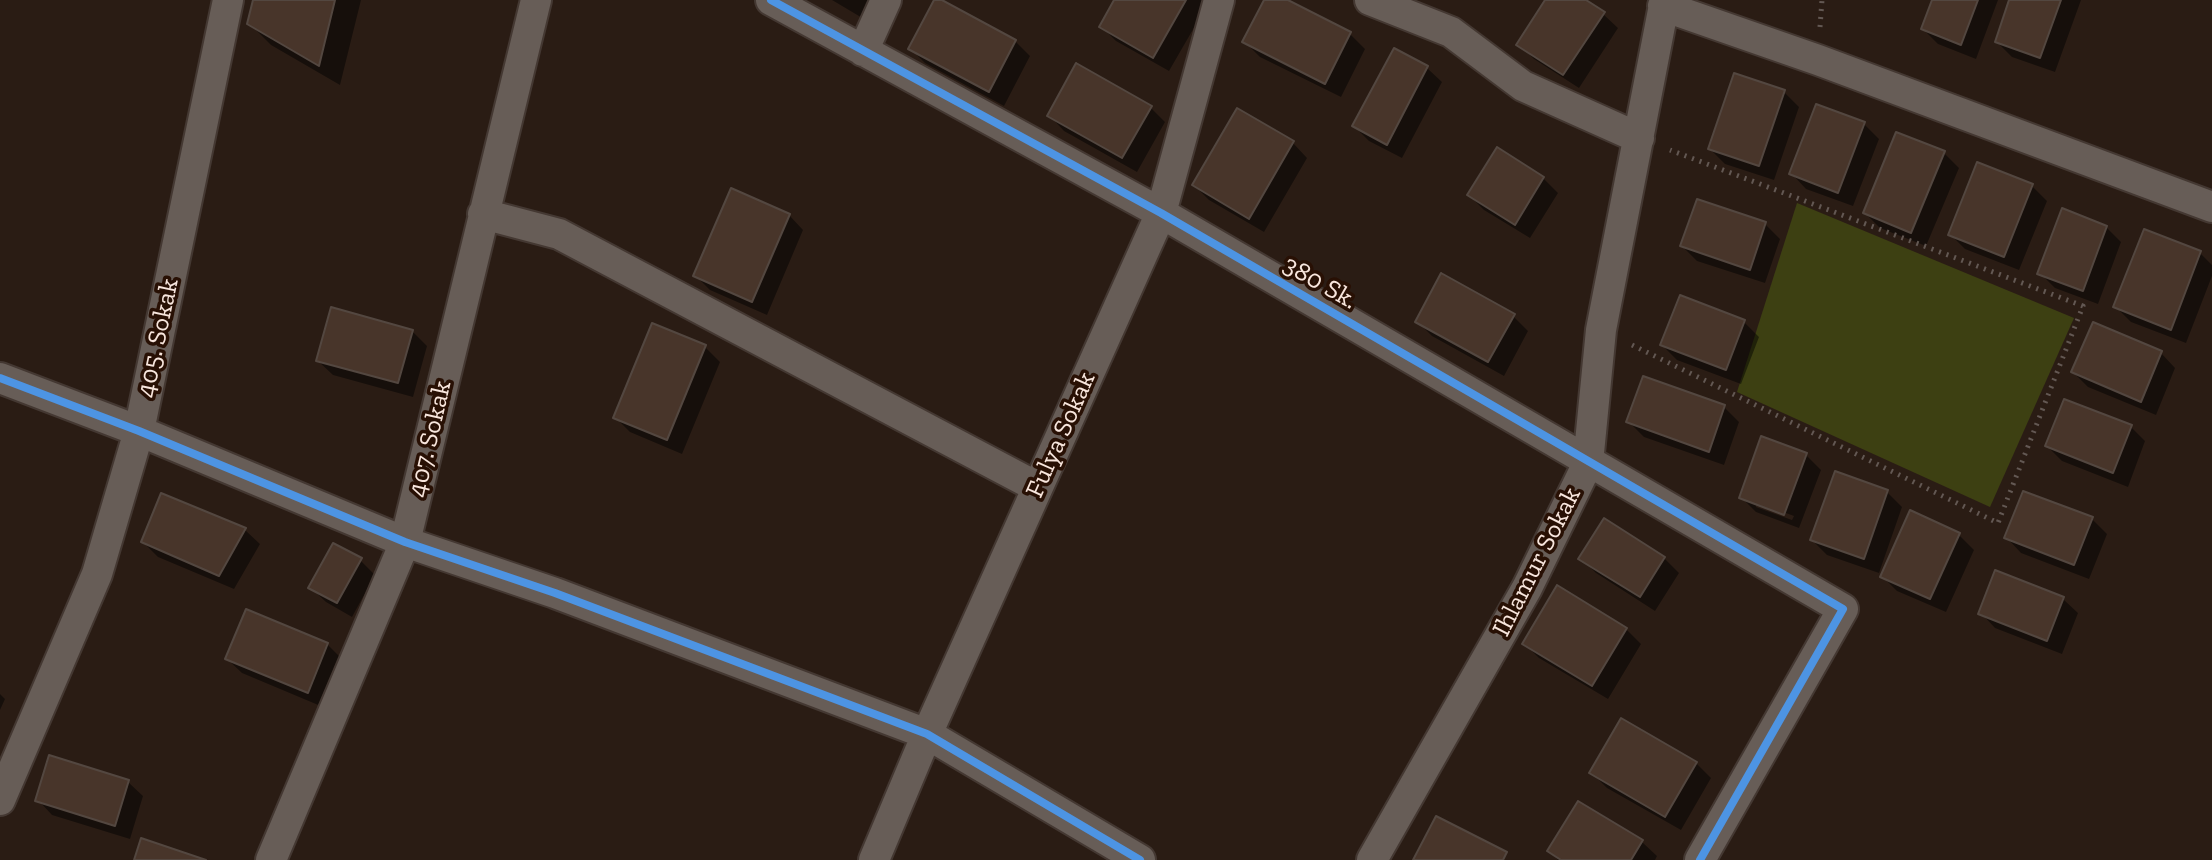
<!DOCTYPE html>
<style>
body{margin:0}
canvas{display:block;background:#2a1c14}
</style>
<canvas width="2212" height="860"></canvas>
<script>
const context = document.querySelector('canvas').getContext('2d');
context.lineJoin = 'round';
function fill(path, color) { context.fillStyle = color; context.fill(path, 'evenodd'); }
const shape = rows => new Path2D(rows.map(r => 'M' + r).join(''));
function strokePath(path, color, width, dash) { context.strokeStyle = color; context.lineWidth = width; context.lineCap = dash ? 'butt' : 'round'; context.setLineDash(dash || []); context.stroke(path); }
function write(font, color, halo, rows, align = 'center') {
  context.font = font + ' "Zilla Slab",serif'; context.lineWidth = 7; context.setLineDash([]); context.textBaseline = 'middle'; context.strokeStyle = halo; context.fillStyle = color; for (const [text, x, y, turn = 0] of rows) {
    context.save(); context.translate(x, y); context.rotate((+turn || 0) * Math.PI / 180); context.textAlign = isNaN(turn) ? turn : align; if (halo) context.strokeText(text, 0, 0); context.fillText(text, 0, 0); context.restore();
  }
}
fill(shape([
 [1797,203,2074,318,1990,507,1737,392]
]), '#3d4012');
fill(shape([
 [255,0,361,0,340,85,271,45,249,23],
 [832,0,875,0,864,19],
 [936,0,1015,41,1030,56,1004,106,925,63,910,48],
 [1116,0,1210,0,1169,71,1116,41,1101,26],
 [1266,0,1283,0,1350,34,1365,49,1341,97,1260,57,1245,42],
 [1548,0,1582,0,1603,14,1618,28,1579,88,1534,59,1519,44],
 [1934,0,1998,0,1976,59,1938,44,1923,29],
 [2011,0,2081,0,2055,72,2012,57,1997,42],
 [1427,68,1442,82,1402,158,1369,141,1354,126],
 [1784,92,1799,107,1774,180,1725,164,1710,149],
 [1150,107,1165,122,1137,172,1064,131,1050,116],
 [1864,124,1879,139,1853,206,1806,189,1792,174],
 [1293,143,1307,158,1264,232,1209,200,1194,185],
 [1944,153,1959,168,1926,246,1880,228,1865,213],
 [1543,178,1558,193,1530,238,1484,210,1469,195],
 [2032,186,2047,201,2019,270,1965,249,1950,234],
 [789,215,803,230,767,315,710,290,696,276],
 [1765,224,1780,239,1765,283,1697,261,1682,246],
 [2106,227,2121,242,2098,304,2055,288,2040,273],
 [2200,253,2212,265,2212,276,2186,343,2131,322,2116,307],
 [1513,316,1528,331,1504,376,1432,336,1417,321],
 [1744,322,1759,337,1741,384,1677,360,1662,345],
 [653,325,705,347,720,362,682,454,630,432,615,417],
 [412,331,427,346,413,397,333,375,318,361],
 [2161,353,2175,368,2156,415,2088,387,2073,372],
 [1724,407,1739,422,1724,465,1644,437,1629,422],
 [2131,427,2145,441,2128,487,2062,461,2047,446],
 [1806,455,1821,470,1799,528,1756,512,1741,497],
 [1756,502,1794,516,1792,520,1756,507],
 [1887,492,1902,507,1879,573,1827,555,1812,540],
 [2092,519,2107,534,2089,579,2021,553,2007,538],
 [1605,521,1664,558,1679,573,1655,611,1596,573,1581,558],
 [245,530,260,544,234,589,158,557,143,542],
 [1959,535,1974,550,1946,612,1897,591,1882,576],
 [360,560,375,575,352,617,326,602,311,588],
 [2063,599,2078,613,2062,654,1995,628,1981,613],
 [1626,629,1641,644,1608,699,1539,658,1524,643],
 [327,644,342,659,323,707,242,673,227,659],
 [0,694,5,699,0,710],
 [1696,763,1711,778,1681,830,1607,788,1592,773],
 [128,782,143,796,130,839,52,815,38,800],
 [1578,804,1642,842,1657,856,1655,860,1558,860,1550,851]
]), '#0007');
const building = shape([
 [253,0,335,0,319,66,247,24,253,0],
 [934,0,942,0,1016,40,989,92,908,49,934,0],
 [1114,0,1186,0,1153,58,1099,27,1114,0],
 [1264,0,1288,0,1351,32,1325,84,1242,42,1264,0],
 [1545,0,1586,0,1605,12,1563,75,1516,45,1545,0],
 [1932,0,1978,0,1961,45,1921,29,1932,0],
 [2009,0,2061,0,2040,58,1995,42,2009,0],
 [1394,48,1428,66,1387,145,1352,126,1394,48],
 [1076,63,1152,106,1122,158,1047,116,1076,63],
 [1734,73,1785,90,1759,166,1708,149,1734,73],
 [1816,104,1865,122,1838,193,1789,174,1816,104],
 [1237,108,1294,141,1249,219,1192,185,1237,108],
 [1896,132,1945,151,1911,233,1863,213,1896,132],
 [1497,147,1544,177,1515,225,1467,195,1497,147],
 [1977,162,2033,184,2004,257,1948,235,1977,162],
 [731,188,790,214,752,302,693,276,731,188],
 [1697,199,1766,222,1750,270,1680,246,1697,199],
 [2062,208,2107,226,2083,291,2037,274,2062,208],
 [2144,229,2201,251,2171,330,2113,307,2144,229],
 [1441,273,1515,314,1488,362,1415,322,1441,273],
 [1680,295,1745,320,1726,370,1660,345,1680,295],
 [331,307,413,330,398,383,316,361,331,307],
 [2093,322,2162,351,2141,402,2071,372,2093,322],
 [652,323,706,345,667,440,613,418,652,323],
 [1643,376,1725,405,1709,452,1626,422,1643,376],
 [2064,399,2132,425,2113,473,2045,446,2064,399],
 [1761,436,1807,453,1784,515,1739,498,1761,436],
 [1835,471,1888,490,1864,559,1810,540,1835,471],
 [2023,491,2093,517,2074,565,2004,538,2023,491],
 [161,493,246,528,219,576,141,542,161,493],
 [1910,510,1960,533,1930,599,1880,577,1910,510],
 [1604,518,1665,557,1640,597,1578,559,1604,518],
 [333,543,362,558,337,603,308,588,333,543],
 [1995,570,2064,597,2047,641,1978,614,1995,570],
 [1557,585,1627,628,1592,686,1522,644,1557,585],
 [246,609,328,643,308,693,225,659,246,609],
 [1621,718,1697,762,1665,817,1589,773,1621,718],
 [49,755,129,780,115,826,35,801,49,755],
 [1578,801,1643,840,1631,860,1561,860,1547,851,1578,801],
 [1436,816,1507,852,1503,860,1413,860,1436,816],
 [141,838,206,860,134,860,141,838]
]);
fill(building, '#48352a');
strokePath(building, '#534740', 2);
const street = shape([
 [771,0,1161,213,1843,609,1700,860],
 [1370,0,1451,32,1523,86,1639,138],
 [1663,6,1818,60,2212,207],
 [863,51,886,0],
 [483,214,559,234,1037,487],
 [0,378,139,431,405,542,555,593,927,734,1140,860],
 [0,800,97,574,139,431,228,0],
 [271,860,405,542,536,0],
 [874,860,927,734,1161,213,1219,0],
 [1372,860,1527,588,1588,463,1601,330,1665,0]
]);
strokePath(street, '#443832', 34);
strokePath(shape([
 [1820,27,1822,0],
 [1632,345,1998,523,2083,306,1670,150]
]), '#635853', 5, [2, 6]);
strokePath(street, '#675d57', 30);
strokePath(shape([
 [771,0,1161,213,1843,609,1700,860],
 [0,378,139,431,405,542,555,593,927,734,1140,860]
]), '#4d94e3', 8);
write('26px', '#f8e6dd', '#281004', [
 ["380 Sk.",1320,283,30],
 ["405. Sokak",158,338,-78],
 ["Fulya Sokak",1061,435,-66],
 ["407. Sokak",430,439,-77],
 ["Ihlamur Sokak",1537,562,-63]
]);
</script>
